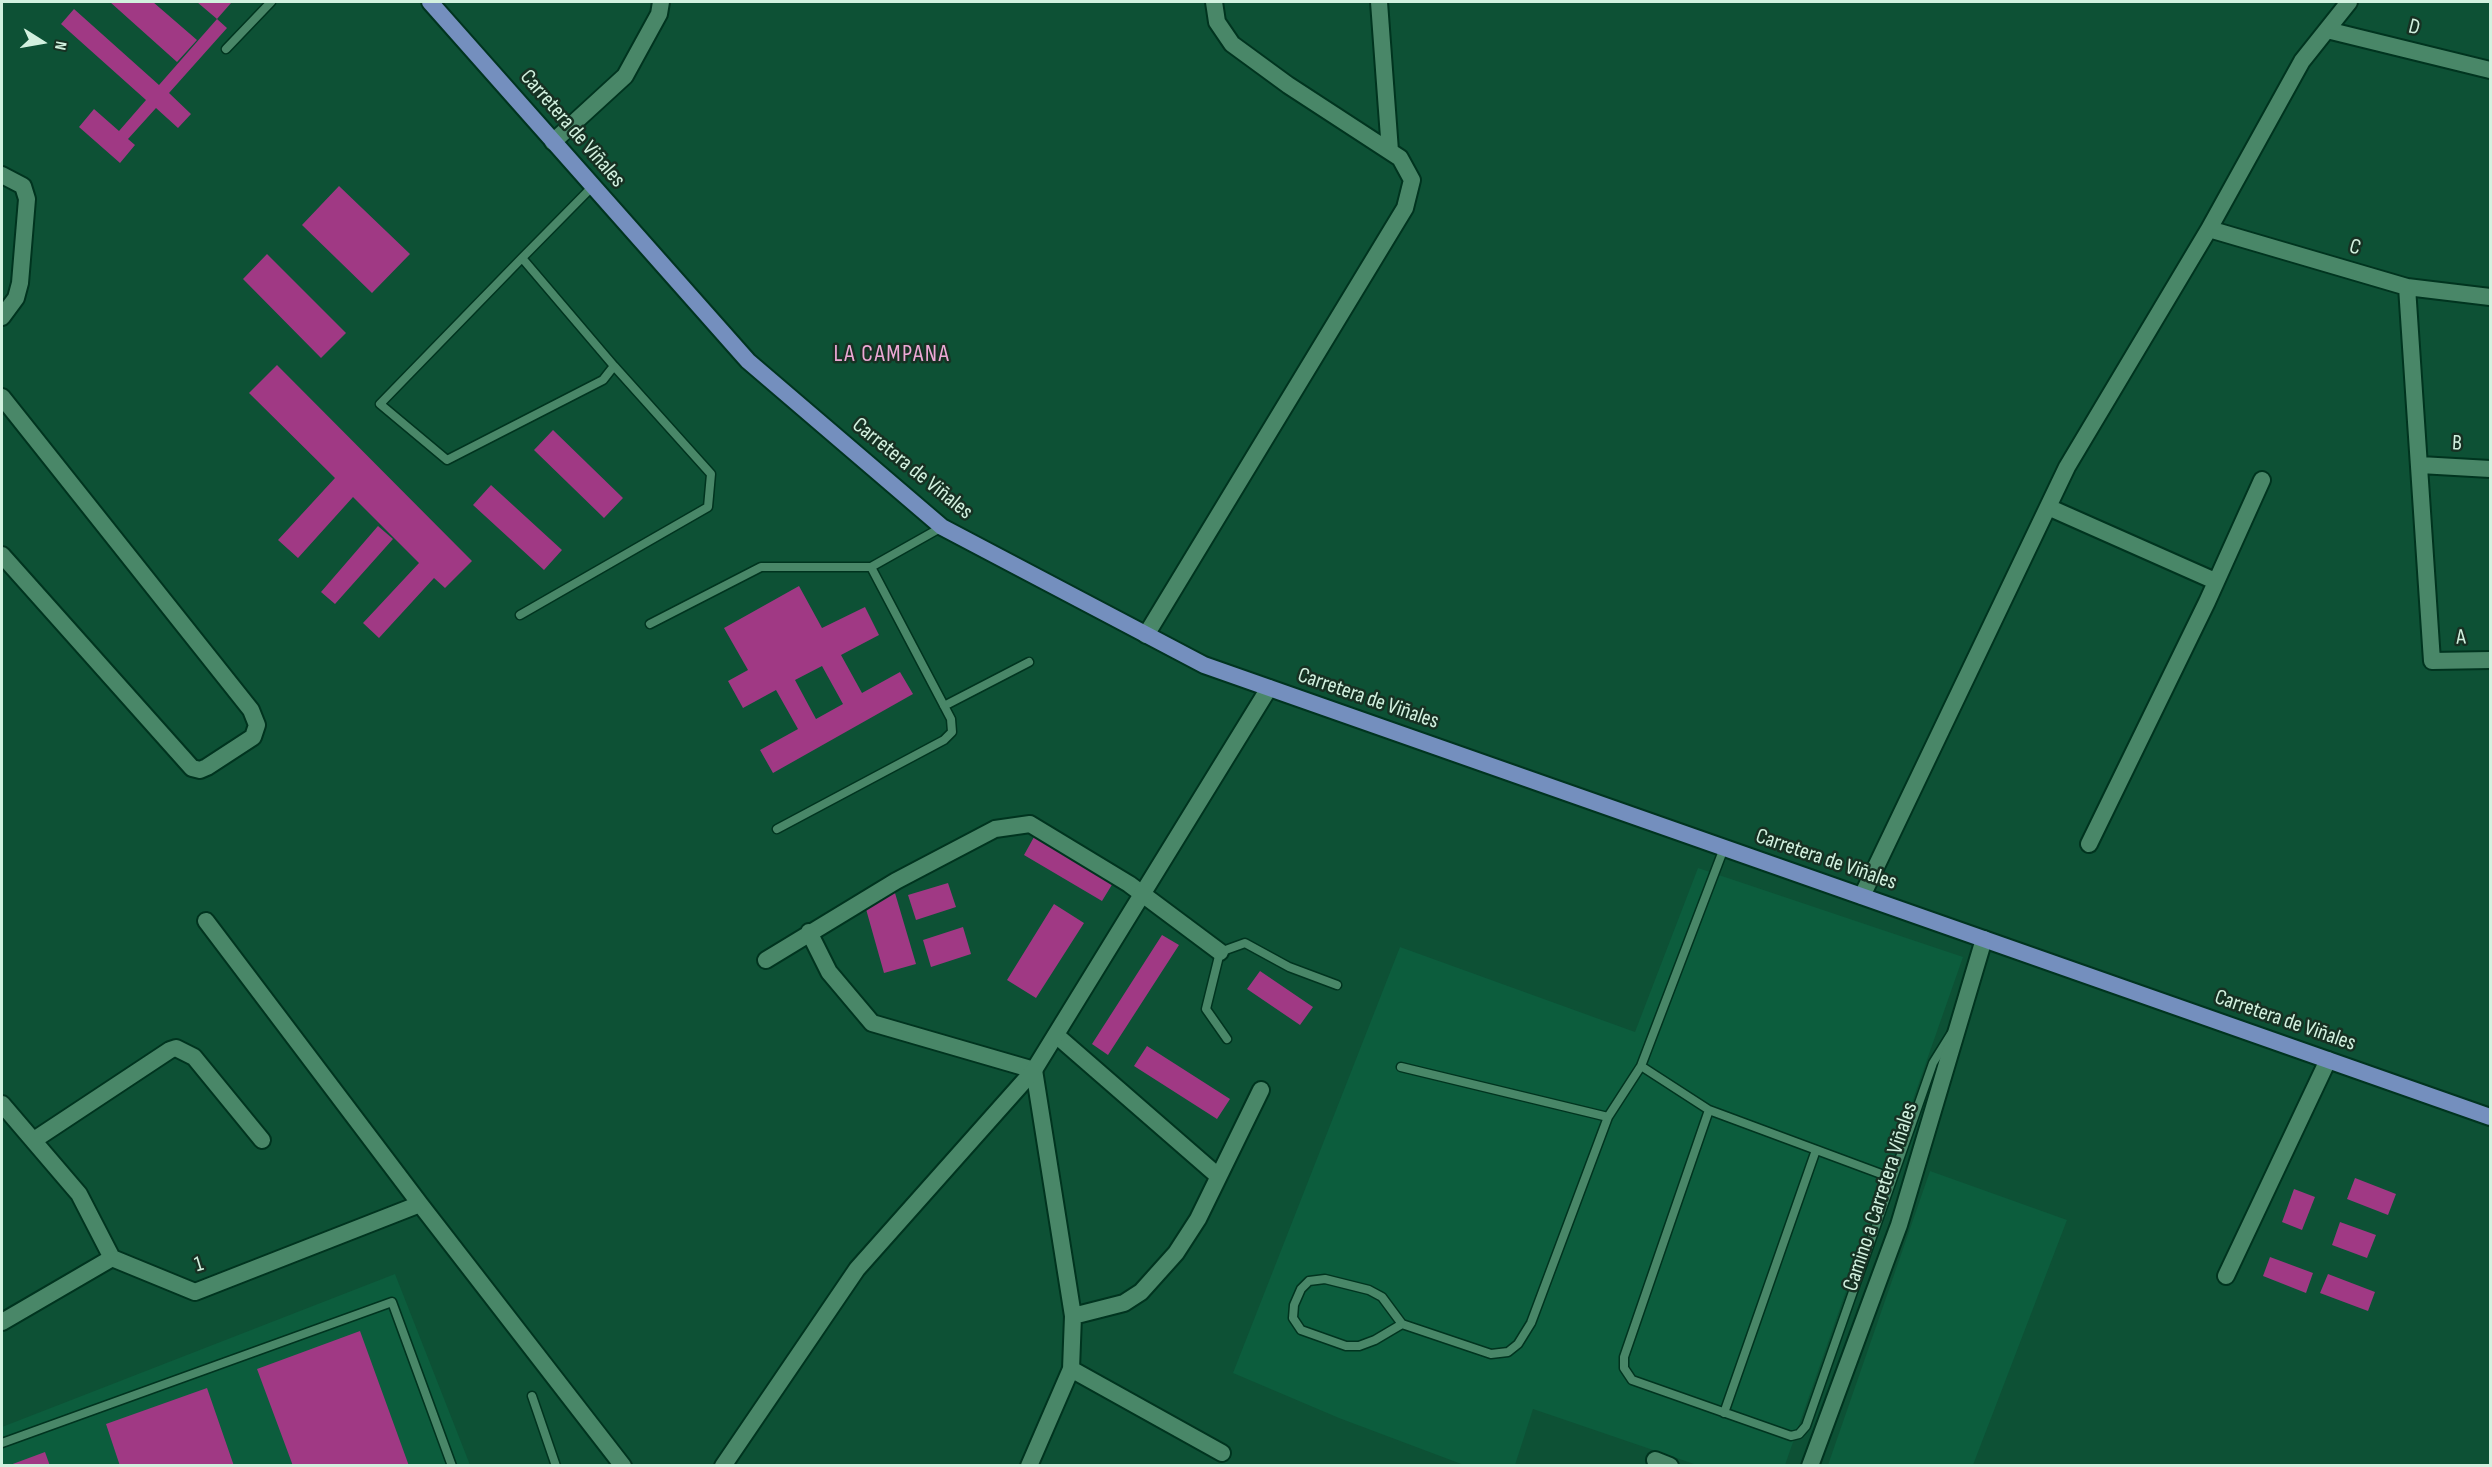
<!DOCTYPE html>
<meta charset="utf-8">
<style>
body{margin:0}
#map{position:relative;width:2492px;height:1467px;overflow:hidden;background:#0d5135;font-family:"Sofia Sans Condensed",sans-serif}
canvas{display:block}
.frame{position:absolute;inset:0;border:3px solid #d2f1df;pointer-events:none}
.north{position:absolute;left:12px;top:12px;width:60px;height:60px;-webkit-text-stroke:4px #173123;paint-order:stroke;rotate:101deg;font-size:16px;font-weight:700;line-height:24px;text-align:center;color:#d2f1df}
.north::after{content:'';display:block;margin:auto;width:21px;height:27px;background:#d2f1df;clip-path:polygon(50% 0,100% 100%,50% 72%,0 100%)}
</style>
<div id="map">
<canvas width="2492" height="1467"></canvas>
<div class="frame"></div>
<div class="north">N</div>
</div>
<script>
const context = document.querySelector('canvas').getContext('2d');
context.lineJoin = 'round';
function fill(path, color) { context.fillStyle = color; context.fill(path, 'evenodd'); }
const shape = rows => new Path2D(rows.map(r => 'M' + r).join(''));
function strokePath(path, color, width, dash) { context.strokeStyle = color; context.lineWidth = width; context.lineCap = dash ? 'butt' : 'round'; context.setLineDash(dash || []); context.stroke(path); }
function write(font, color, halo, rows, align = 'center') {
  context.font = font + ' "Sofia Sans Condensed",sans-serif'; context.lineWidth = 5; context.setLineDash([]); context.textBaseline = 'middle'; context.strokeStyle = halo; context.fillStyle = color; for (const [text, x, y, turn = 0] of rows) {
    context.save(); context.translate(x, y); context.rotate((+turn || 0) * Math.PI / 180); context.textAlign = isNaN(turn) ? turn : align; if (halo) context.strokeText(text, 0, 0); context.fillText(text, 0, 0); context.restore();
  }
}
fill(shape([
 [1698,868,1963,957,1785,1465,1697,1465,1533,1409,1515,1465,1464,1465,1339,1418,1233,1373,1400,947,1635,1032],
 [1930,1171,2067,1220,1973,1465,1828,1465],
 [395,1274,470,1465,2,1466,2,1427]
]), '#0c5d3d');
fill(shape([
 [110,2,153,2,197,40,177,62],
 [197,2,229,2,231,3,217,19],
 [74,9,159,85,217,19,227,28,169,93,191,114,178,128,156,108,128,139,135,145,120,163,79,127,94,109,119,131,146,100,61,24],
 [339,186,410,254,372,293,302,225],
 [267,254,346,333,321,358,243,279],
 [277,365,472,561,445,588,434,578,379,638,363,623,419,563,353,497,298,558,278,540,335,478,249,393],
 [553,430,623,498,604,518,534,450],
 [491,485,562,550,544,570,473,505],
 [378,526,393,539,335,604,321,592],
 [799,586,822,628,865,607,879,635,841,655,862,693,900,672,913,694,773,773,760,750,798,729,776,690,743,708,728,681,748,670,724,628],
 [822,666,843,704,816,719,795,680],
 [1034,837,1113,883,1102,901,1024,855],
 [948,883,956,907,916,920,908,895],
 [895,893,916,964,884,973,864,902],
 [1054,904,1084,923,1036,998,1007,980],
 [963,927,971,954,931,967,923,940],
 [1162,935,1179,945,1108,1055,1092,1044],
 [1260,971,1313,1007,1300,1025,1247,989],
 [1147,1046,1230,1099,1217,1119,1134,1066],
 [2355,1178,2396,1194,2388,1215,2347,1199],
 [2294,1189,2315,1197,2302,1230,2282,1222],
 [2340,1222,2376,1235,2367,1258,2332,1245],
 [2270,1257,2313,1273,2306,1293,2263,1276],
 [2328,1274,2375,1292,2368,1311,2320,1293],
 [360,1331,409,1466,293,1466,257,1369],
 [207,1388,234,1466,120,1466,106,1424],
 [45,1452,50,1466,10,1466,10,1465]
]), '#a03984');
const service = shape([
 [226,49,271,2],
 [522,258,614,366,603,380,447,460,380,404,522,258,592,187],
 [520,615,708,507,711,474,614,366],
 [650,624,761,567,871,567],
 [944,706,1029,662],
 [777,829,944,740,952,732,951,719,871,567,942,527],
 [1227,1039,1206,1009,1220,952,1245,943,1289,967,1337,985],
 [1641,1066,1709,1110,1624,1357,1624,1368,1632,1380,1791,1436,1799,1434,1806,1426,1933,1063,1951,1034],
 [1401,1067,1608,1117],
 [1709,1110,1892,1178],
 [1402,1324,1375,1340,1359,1346,1346,1346,1301,1330,1293,1318,1294,1305,1301,1289,1309,1281,1325,1279,1369,1290,1382,1297,1402,1324,1491,1354,1508,1352,1518,1344,1531,1323,1608,1117,1641,1066,1724,848],
 [532,1396,556,1466],
 [1724,1413,1816,1150],
 [2,1443,392,1302,452,1466]
]);
const minor = shape([
 [1379,2,1390,151],
 [2327,30,2490,70],
 [553,142,625,76,659,14,661,2],
 [2,175,23,186,27,199,20,283,16,298,2,317],
 [2209,229,2407,287,2490,297],
 [2407,287,2432,661,2490,660],
 [2,397,251,710,257,725,253,737,207,767,200,770,192,768,2,555],
 [2420,465,2490,469],
 [2048,507,2215,581],
 [1146,635,1405,208,1412,180,1400,158,1288,85,1232,44,1217,22,1214,2],
 [2089,844,2207,602,2262,480],
 [1862,896,2067,467,2209,229,2302,61,2349,2],
 [206,921,420,1204,623,1466],
 [809,932,829,972,872,1023,1034,1070,1073,1316,1071,1369,1029,1466],
 [766,960,896,881,995,829,1030,824,1129,884,1220,952],
 [1056,1035,1218,1176],
 [2,1104,79,1194,112,1258],
 [34,1140,170,1050,176,1048,194,1057,262,1140],
 [2226,1276,2328,1060],
 [1073,1316,1124,1303,1141,1292,1176,1253,1198,1219,1261,1090],
 [2,1322,112,1258,195,1292,420,1204],
 [1071,1369,1222,1453],
 [1655,1460,1670,1466],
 [1810,1466,1899,1225,1984,939]
]);
const tertiary = shape([
 [723,1466,857,1269,1034,1070,1269,688]
]);
const primary = shape([
 [430,2,748,361,942,527,1204,665,2490,1117]
]);
strokePath(service, '#00341f', 11);
strokePath(minor, '#00341f', 20);
strokePath(tertiary, '#00341f', 20);
strokePath(primary, '#00341f', 20);
strokePath(service, '#498768', 8);
strokePath(minor, '#498768', 16);
strokePath(tertiary, '#498768', 16);
strokePath(primary, '#748fbe', 16);
write('22px', '#d2f1df', '#173123', [
 ["D",2414,28,14],
 ["Carretera de Viñales",572,129,49],
 ["C",2355,248,16],
 ["B",2457,444,3],
 ["Carretera de Viñales",912,469,39],
 ["A",2461,638,-2],
 ["Carretera de Viñales",1368,699,19],
 ["Carretera de Viñales",1826,860,19],
 ["Carretera de Viñales",2285,1021,19],
 ["Camino a Carretera Viñales",1881,1197,-72],
 ["1",199,1265,-17]
]);
context.letterSpacing = '1.5px';
write('24px', '#eda8d5', '#173123', [
 ["LA CAMPANA",892,355]
]);
context.letterSpacing = '0px';
</script>
